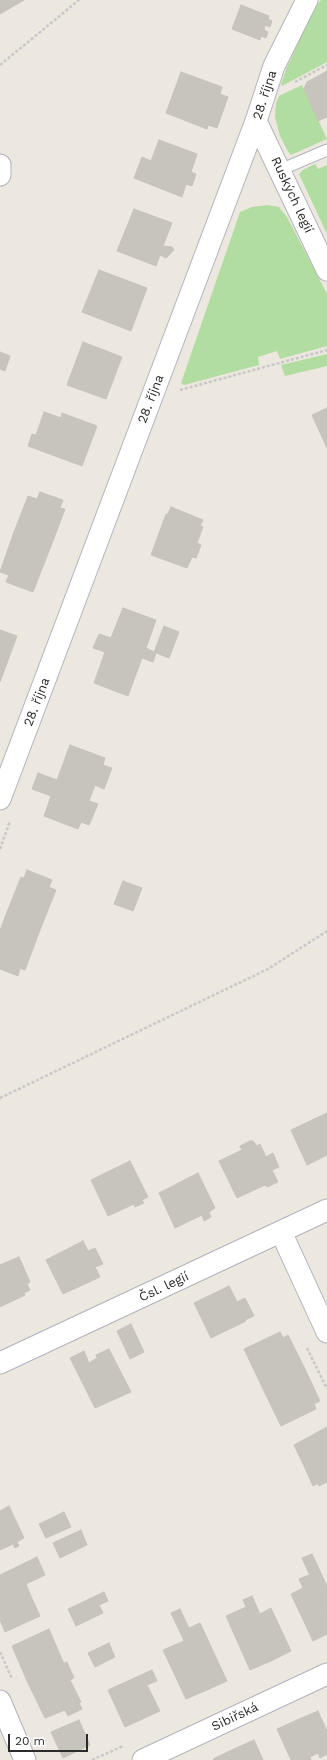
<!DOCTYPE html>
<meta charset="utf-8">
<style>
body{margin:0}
#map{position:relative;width:327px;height:1760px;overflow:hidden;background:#ece7df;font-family:"Work Sans",sans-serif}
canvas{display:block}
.scale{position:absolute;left:8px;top:1734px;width:80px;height:18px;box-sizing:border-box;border:2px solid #2b2b2b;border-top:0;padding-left:5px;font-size:12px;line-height:14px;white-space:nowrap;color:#2b2b2b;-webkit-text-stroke:3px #fff;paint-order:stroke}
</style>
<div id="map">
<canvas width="327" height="1760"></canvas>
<div class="scale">20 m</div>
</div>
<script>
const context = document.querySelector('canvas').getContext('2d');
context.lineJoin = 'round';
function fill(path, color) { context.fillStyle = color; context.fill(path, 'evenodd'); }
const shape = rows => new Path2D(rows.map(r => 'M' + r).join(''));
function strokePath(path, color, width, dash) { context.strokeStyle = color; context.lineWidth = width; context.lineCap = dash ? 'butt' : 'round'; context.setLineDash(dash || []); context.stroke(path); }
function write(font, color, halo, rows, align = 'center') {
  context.font = font + ' "Work Sans",sans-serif'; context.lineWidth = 3; context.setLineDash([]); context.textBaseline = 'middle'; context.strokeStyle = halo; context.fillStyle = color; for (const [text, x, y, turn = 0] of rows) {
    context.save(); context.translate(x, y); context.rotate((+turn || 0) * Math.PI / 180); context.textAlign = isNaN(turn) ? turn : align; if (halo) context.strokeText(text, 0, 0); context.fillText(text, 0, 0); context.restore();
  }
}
fill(shape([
 [321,0,327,0,327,62,282,86,281,84,287,67,314,9],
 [302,85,327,139,291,155,287,150,280,136,275,117,276,103,279,96],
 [315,164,318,169,327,165,327,234,299,174,303,170],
 [267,205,279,207,287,217,327,294,327,346,280,359,277,351,258,357,259,365,184,385,181,383,240,212,252,207],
 [327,354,327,366,285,376,281,365]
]), '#b2dda1');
const building = shape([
 [0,0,24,0,0,14,0,0],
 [241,5,269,16,268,19,272,21,270,27,265,25,264,30,268,32,266,38,261,36,260,40,232,29,241,5],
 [327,71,327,117,318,121,304,89,307,82,327,71],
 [181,72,222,87,220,94,228,97,217,128,208,125,207,129,166,113,181,72],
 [159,140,197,154,191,172,196,174,192,186,186,184,182,197,134,178,142,157,151,161,159,140],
 [134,209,172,223,163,246,172,247,174,250,166,258,160,255,156,266,117,251,134,209],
 [99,270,147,288,131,331,82,312,99,270],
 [83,342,122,357,106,399,67,385,83,342],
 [0,352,10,356,5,371,0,369,0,352],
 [327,408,327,448,312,415,327,408],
 [44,412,61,418,62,413,97,426,82,466,28,446,32,434,36,435,44,412],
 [40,492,63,500,60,508,65,509,51,546,14,532,28,496,37,499,40,492],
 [171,507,203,520,200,526,203,527,197,543,201,545,196,558,192,557,187,568,151,555,166,514,168,514,171,507],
 [14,532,51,546,33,592,6,582,9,575,0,572,14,532],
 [123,608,156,620,146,648,154,652,164,626,179,632,169,658,156,653,153,662,96,641,99,634,111,638,123,608],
 [0,630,17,636,0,682,0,630],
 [96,641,142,658,128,696,94,683,105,652,93,648,96,641],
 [70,745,105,758,103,765,112,768,104,789,95,785,92,793,57,780,70,745],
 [38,773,92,793,89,801,98,804,89,825,81,822,78,829,44,816,51,796,32,789,38,773],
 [27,870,52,880,49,887,56,890,40,930,5,917,21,877,24,878,27,870],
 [123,881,142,888,133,911,114,904,123,881],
 [5,917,40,930,25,970,20,968,18,976,0,969,0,931,5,917],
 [327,1113,327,1155,307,1165,291,1130,327,1113],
 [250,1141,253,1141,257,1146,260,1144,266,1157,273,1153,279,1167,272,1170,278,1182,267,1187,265,1185,237,1198,219,1161,242,1150,240,1146,250,1141],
 [130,1161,148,1197,142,1200,144,1203,135,1207,134,1204,108,1216,91,1180,130,1161],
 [198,1173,215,1208,209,1212,211,1217,204,1221,202,1215,175,1228,159,1193,198,1173],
 [83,1241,88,1251,95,1248,103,1264,95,1267,100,1277,63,1294,46,1260,83,1241],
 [19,1257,30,1282,27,1284,30,1290,24,1293,25,1295,0,1307,0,1265,19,1257],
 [229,1286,237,1302,245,1298,254,1316,245,1320,246,1321,211,1338,194,1303,229,1286],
 [131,1324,144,1352,130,1359,117,1331,131,1324],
 [280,1332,283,1338,288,1335,304,1367,262,1387,244,1349,280,1332],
 [109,1349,131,1392,95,1408,70,1358,84,1351,89,1363,97,1358,96,1355,109,1349],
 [304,1367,320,1401,314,1404,316,1409,281,1426,262,1387,304,1367],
 [327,1427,327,1455,304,1466,294,1445,327,1427],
 [327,1455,327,1482,319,1486,318,1483,313,1486,304,1466,327,1455],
 [9,1506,24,1538,17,1542,19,1546,15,1548,13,1544,0,1550,0,1511,9,1506],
 [64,1512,71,1527,46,1538,39,1524,64,1512],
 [81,1530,87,1545,60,1558,53,1543,81,1530],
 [312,1554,327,1586,327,1613,302,1558,312,1554],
 [37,1557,45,1575,26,1584,30,1594,0,1608,0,1575,37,1557],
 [309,1575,327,1613,327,1634,313,1641,291,1594,303,1588,299,1579,309,1575],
 [104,1592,108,1601,99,1605,103,1613,76,1626,68,1609,104,1592],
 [30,1594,40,1616,5,1632,0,1620,0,1608,30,1594],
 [252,1596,260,1614,271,1608,291,1651,271,1661,243,1600,252,1596],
 [246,1607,271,1661,250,1670,226,1616,246,1607],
 [180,1609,189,1628,200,1623,227,1681,207,1690,171,1613,180,1609],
 [49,1629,64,1664,27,1681,12,1646,49,1629],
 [184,1641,207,1690,186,1699,163,1650,184,1641],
 [109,1643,115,1657,95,1667,88,1653,109,1643],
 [67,1662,74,1678,70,1680,81,1702,79,1703,82,1709,68,1716,65,1710,45,1718,27,1681,67,1662],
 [152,1670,157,1681,147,1685,160,1711,125,1727,108,1690,152,1670],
 [318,1711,327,1731,327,1754,320,1758,318,1753,314,1755,297,1720,318,1711],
 [79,1720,90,1745,63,1758,51,1732,79,1720],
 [297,1720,314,1755,310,1757,311,1760,291,1760,277,1729,297,1720],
 [254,1740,263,1760,239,1760,234,1749,254,1740],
 [234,1749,239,1760,214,1760,213,1759,234,1749]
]);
fill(building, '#c7c4be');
strokePath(building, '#c7c3b9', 1);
const lane = shape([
 [280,170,327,150]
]);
const street = shape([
 [256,121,327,270],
 [0,165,0,175],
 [0,799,256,121,274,66,307,0],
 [281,1232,327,1332],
 [0,1363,327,1210],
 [0,1701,25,1760],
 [143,1760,327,1674]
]);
strokePath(lane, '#b2b4bd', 13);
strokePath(street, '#b2b4bd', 23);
strokePath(shape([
 [0,65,79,0],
 [295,82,327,65],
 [180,390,327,350],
 [0,849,10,821],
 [0,1098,268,969,327,931],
 [307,1348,327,1389],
 [0,1652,12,1679],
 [92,1760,123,1746]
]), '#c8c8c8', 2.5, [3, 2]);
strokePath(lane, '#fff', 11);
strokePath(street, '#fff', 21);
write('13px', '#2b2b2b', '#fff', [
 ["28. října",265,95,-72],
 ["Ruských legií",292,195,65],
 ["28. října",151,399,-69],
 ["28. října",37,702,-69],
 ["Čsl. legií",164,1287,-25],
 ["Sibiřská",235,1717,-25]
]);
</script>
